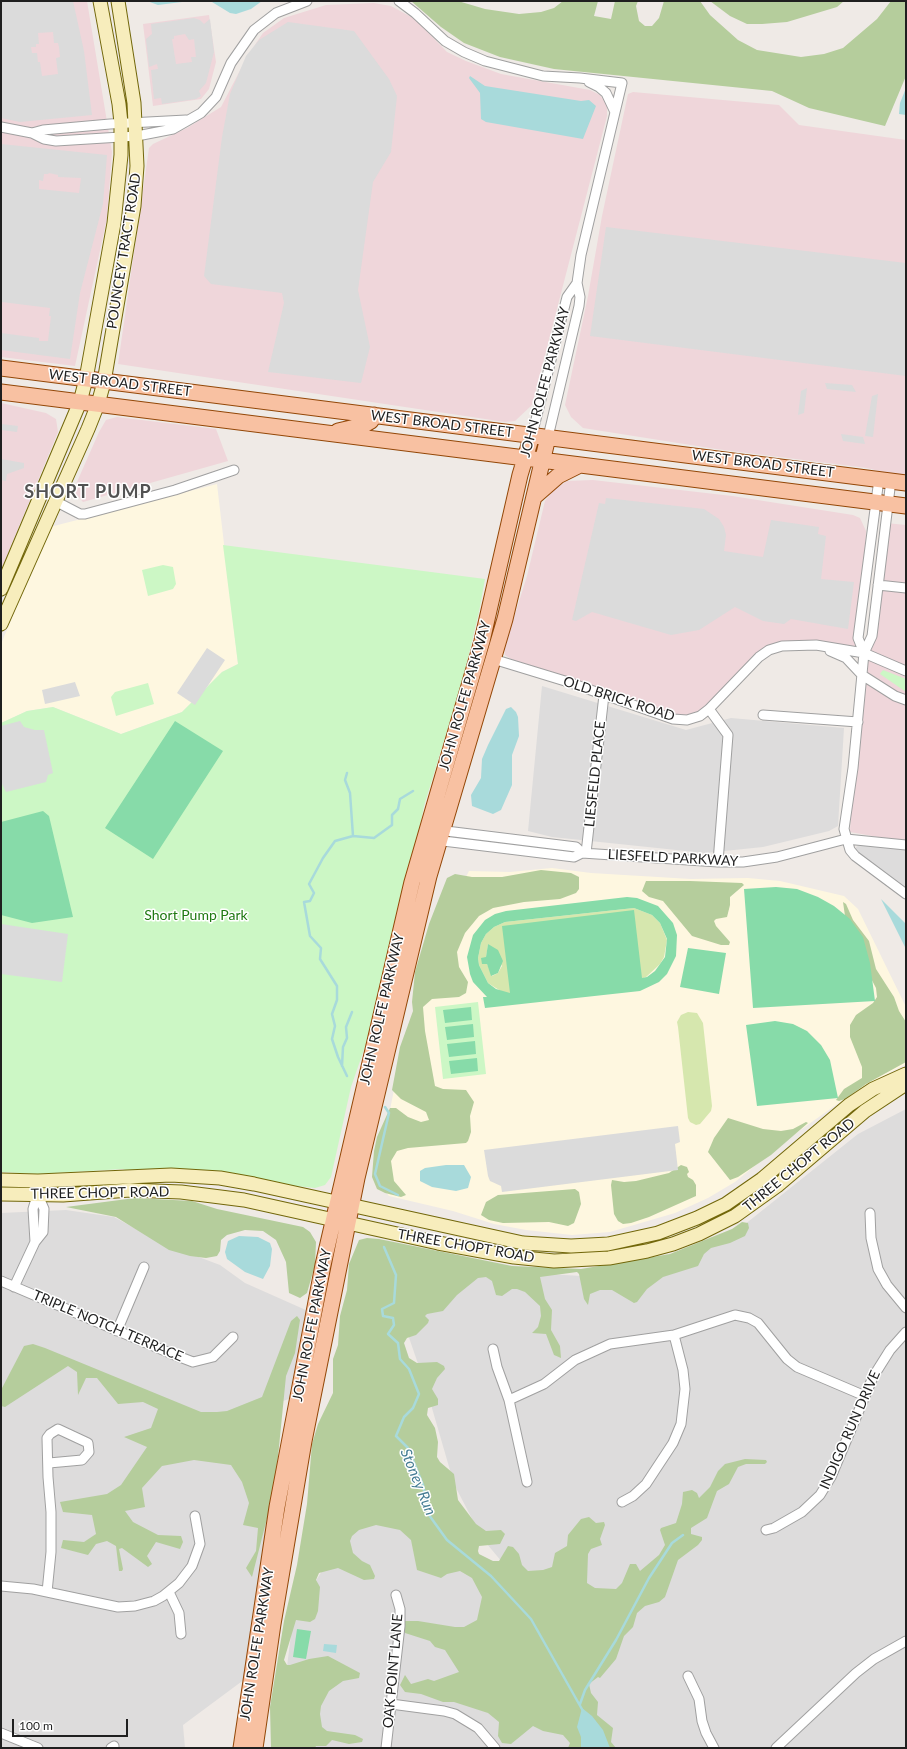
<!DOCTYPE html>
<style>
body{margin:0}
#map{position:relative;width:907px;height:1749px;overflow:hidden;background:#efeae6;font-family:Lato,sans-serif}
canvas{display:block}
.frame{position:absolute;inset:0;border:2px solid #1f1f1f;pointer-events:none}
.scale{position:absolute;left:12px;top:1719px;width:116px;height:18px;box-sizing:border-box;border:2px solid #1f1f1f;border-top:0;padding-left:5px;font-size:12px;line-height:14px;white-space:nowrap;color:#1f1f1f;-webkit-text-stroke:3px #fff;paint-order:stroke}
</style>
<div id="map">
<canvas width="907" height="1749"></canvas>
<div class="frame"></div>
<div class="scale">100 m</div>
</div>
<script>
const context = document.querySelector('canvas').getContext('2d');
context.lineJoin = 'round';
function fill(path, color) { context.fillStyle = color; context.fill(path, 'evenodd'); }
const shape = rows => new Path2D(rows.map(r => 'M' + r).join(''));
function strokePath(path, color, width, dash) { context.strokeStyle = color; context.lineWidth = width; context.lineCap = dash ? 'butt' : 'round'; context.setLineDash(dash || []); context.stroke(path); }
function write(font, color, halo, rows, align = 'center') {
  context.font = font + ' Lato,sans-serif'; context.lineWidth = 3; context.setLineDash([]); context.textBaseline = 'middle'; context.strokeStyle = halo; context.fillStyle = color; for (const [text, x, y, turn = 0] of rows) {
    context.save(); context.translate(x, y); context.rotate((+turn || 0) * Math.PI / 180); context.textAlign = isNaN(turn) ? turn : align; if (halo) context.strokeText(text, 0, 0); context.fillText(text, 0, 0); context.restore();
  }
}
fill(shape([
 [542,686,686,730,731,718,844,728,838,826,829,831,763,847,705,853,552,837,528,831],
 [860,845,906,848,906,894,856,851,856,847],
 [906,1109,906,1748,603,1748,517,1580,482,1538,454,1484,425,1384,405,1326,485,1270,581,1276,674,1254,739,1229,858,1134],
 [66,1210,114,1217,164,1244,220,1265,245,1283,308,1311,292,1398,216,1423,279,1471,245,1679,183,1725,185,1748,1,1748,1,1213],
 [357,1514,415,1517,507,1600,577,1748,277,1748,293,1618]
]), '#dddcdc');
fill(shape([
 [1,1,87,1,112,152,107,218,75,366,1,357],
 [374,3,391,6,415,19,447,52,466,61,501,74,590,90,600,95,607,104,607,116,532,405,515,421,505,422,118,364,149,148,153,144,187,128,221,107,248,55,263,33,284,18,326,5],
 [209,15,216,62,209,89,201,99,153,106,143,24],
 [633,92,779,105,799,125,906,140,906,478,867,468,716,449,583,428,571,417,565,405,588,296,602,216,628,94],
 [1,403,46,413,56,419,58,432,1,570],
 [117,417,216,429,228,461,83,502,73,491,99,432,106,420],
 [593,480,732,496,853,515,860,518,866,531,864,589,858,638,864,652,872,636,886,523,906,525,906,842,850,832,853,768,864,653,816,645,769,650,709,709,687,720,565,681,511,659,505,655,504,649,527,576,545,501,552,491,567,481]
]), '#efd6da');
fill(shape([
 [217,484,238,664,222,672,182,712,121,734,53,707,27,711,1,723,1,644,50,527],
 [552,868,591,873,691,879,748,878,780,881,844,896,858,909,906,1007,906,1064,857,1090,785,1141,735,1182,708,1198,675,1213,610,1232,572,1235,526,1230,494,1224,453,1211,389,1196,376,1179,399,1065,456,897,469,871,510,872]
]), '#fef7e0');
fill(shape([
 [634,908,652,915,660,923,667,940,664,957,660,964,646,977,638,980,518,993,504,993,488,983,479,965,478,958,481,943,486,934,494,927,505,922],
 [488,944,502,966,498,973,492,976,487,964,482,964,482,958,486,958],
 [688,1012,697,1013,703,1023,712,1106,711,1111,700,1124,696,1125,690,1122,688,1118,678,1027,677,1022,681,1015]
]), '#d6e7ae');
fill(shape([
 [411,1,458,1,485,9,519,14,541,12,554,8,563,1,598,1,594,16,611,19,615,1,638,1,636,6,639,21,645,26,652,26,659,18,664,1,700,1,710,15,738,40,757,50,801,57,824,54,843,48,877,19,891,1,906,1,906,76,885,126,809,108,772,91,554,69,500,57,464,43,441,27],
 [710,1,844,1,837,7,787,22,762,24,747,24,730,16],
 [541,870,571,873,579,877,579,889,576,893,560,899,524,902,493,908,479,916,465,933,457,952,459,967,468,982,466,993,459,997,432,999,423,1007,425,1031,435,1086,443,1089,466,1090,474,1102,470,1116,471,1132,468,1141,466,1143,408,1148,397,1151,391,1161,394,1181,406,1195,401,1197,385,1193,377,1189,372,1177,374,1151,377,1137,390,1108,396,1108,408,1117,421,1122,429,1120,426,1112,401,1099,392,1090,400,1047,413,1011,412,1002,415,972,429,924,447,878,455,874,472,877,502,877],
 [646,881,690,881,742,883,744,885,730,897,730,905,727,917,716,919,714,921,716,926,730,942,729,945,721,945,692,936,663,901,649,897,642,891],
 [843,902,846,904,853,920,869,941,876,969,894,997,899,1011,906,1022,906,1062,866,1084,845,1099,839,1101,836,1100,844,1089,862,1078,862,1067,850,1037,850,1025,856,1015,873,1003,877,997,876,988,865,967,845,916],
 [728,1118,763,1129,781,1131,793,1129,806,1122,808,1123,771,1155,738,1177,730,1180,708,1152,714,1138],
 [681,1165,687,1167,689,1172,687,1174,688,1177,693,1180,696,1185,696,1196,649,1217,631,1223,623,1224,618,1221,614,1214,611,1185,612,1180,624,1182,636,1181,669,1173],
 [575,1189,579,1192,581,1204,574,1223,568,1226,549,1222,503,1223,489,1220,481,1215,486,1202,498,1195],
 [135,1198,192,1201,217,1209,303,1227,310,1232,316,1242,315,1265,307,1293,300,1298,289,1293,286,1262,276,1240,263,1231,245,1230,227,1235,221,1240,220,1251,217,1256,206,1258,190,1256,169,1250,116,1217,66,1207],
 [742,1222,748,1223,749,1228,745,1236,730,1243,711,1248,704,1254,698,1266,663,1277,647,1289,637,1302,634,1303,612,1290,600,1290,590,1294,588,1305,584,1299,579,1274,577,1272,540,1277,545,1299,552,1310,551,1330,560,1346,561,1358,554,1355,546,1334,532,1333,538,1327,541,1316,540,1306,525,1292,517,1289,512,1289,502,1296,496,1295,492,1281,486,1277,478,1278,457,1295,443,1311,427,1314,425,1316,429,1320,428,1323,416,1335,407,1338,404,1343,409,1358,417,1363,437,1362,444,1366,445,1369,437,1378,432,1389,438,1399,438,1405,428,1408,427,1415,435,1428,438,1442,437,1457,440,1462,454,1474,458,1500,476,1524,486,1531,501,1530,505,1534,500,1544,479,1546,478,1551,479,1554,493,1561,499,1561,508,1546,513,1547,519,1554,522,1565,528,1571,543,1570,552,1567,555,1553,567,1546,568,1535,581,1519,589,1517,596,1523,604,1522,605,1525,600,1539,602,1545,591,1549,588,1554,587,1583,595,1588,616,1589,622,1583,630,1564,636,1564,640,1571,659,1555,665,1545,660,1530,661,1528,676,1523,682,1504,683,1492,692,1490,697,1493,699,1498,710,1487,718,1471,725,1464,745,1459,766,1460,767,1462,765,1464,746,1464,738,1467,729,1484,717,1491,707,1518,691,1528,691,1534,702,1537,702,1540,698,1545,678,1560,665,1597,659,1602,645,1606,637,1613,633,1627,624,1636,616,1659,600,1678,598,1677,589,1684,591,1693,598,1702,597,1715,613,1728,611,1742,616,1748,568,1748,570,1743,563,1735,543,1731,533,1726,511,1744,502,1743,498,1736,499,1722,488,1713,454,1702,443,1702,421,1694,405,1692,400,1685,405,1675,411,1684,428,1679,434,1681,459,1672,445,1650,435,1647,430,1641,405,1633,405,1621,418,1621,455,1627,464,1627,477,1620,482,1597,472,1578,460,1571,447,1574,441,1578,417,1570,411,1540,400,1530,376,1525,359,1530,352,1536,350,1541,353,1553,362,1561,370,1565,375,1576,374,1579,364,1580,338,1568,319,1573,316,1580,320,1587,318,1611,315,1619,310,1622,296,1620,284,1660,287,1665,290,1665,309,1659,328,1656,360,1673,359,1678,343,1681,329,1691,321,1706,320,1714,322,1727,327,1731,355,1735,363,1739,362,1742,349,1744,332,1740,326,1746,316,1746,315,1748,271,1748,270,1707,284,1621,297,1565,307,1504,312,1444,318,1424,333,1393,333,1359,338,1345,340,1316,347,1290,349,1264,359,1240,367,1238,379,1239,512,1266,581,1269,670,1254,732,1229],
 [297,1316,300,1320,295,1353,286,1376,275,1487,252,1577,246,1568,256,1551,258,1528,243,1525,249,1503,242,1482,231,1465,194,1460,162,1466,142,1488,145,1507,125,1511,133,1522,158,1535,181,1536,183,1542,180,1549,156,1542,147,1556,152,1564,148,1567,122,1548,119,1549,123,1569,122,1571,119,1571,116,1546,107,1541,96,1544,88,1555,61,1548,63,1540,84,1542,96,1534,92,1515,63,1512,60,1502,107,1494,121,1485,147,1447,124,1437,151,1428,158,1409,143,1402,118,1404,97,1378,86,1378,78,1395,77,1372,68,1366,5,1407,1,1406,1,1390,24,1346,33,1344,45,1348,201,1412,217,1412,227,1411,262,1397,291,1321]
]), '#b5cd9c');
fill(shape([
 [223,545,485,579,479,612,463,679,424,806,418,837,404,882,367,1041,351,1087,331,1177,325,1185,315,1188,220,1178,136,1175,123,1169,38,1174,1,1172,1,723,27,711,53,707,121,734,182,712,222,672,238,664],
 [163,565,173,567,176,584,173,589,148,596,142,570],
 [883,670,906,679,906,692,880,674],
 [148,683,154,704,116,716,111,697,115,692],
 [478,1002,486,1074,443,1079,435,1007]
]), '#ccf7c5');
fill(shape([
 [175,721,223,751,153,859,105,828],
 [43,811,49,816,73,917,32,923,1,915,1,822],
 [776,887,797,889,818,897,834,906,850,919,863,937,870,963,875,1001,753,1008,744,889],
 [627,897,637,898,658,906,673,923,677,935,676,956,667,974,659,982,640,991,485,1008,483,997,487,997,473,982,470,974,467,957,473,935,485,920,495,914,506,911],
 [634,908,652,915,660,923,667,939,665,957,655,971,647,977,642,978,634,910,502,926,510,993,496,989,488,983,479,965,478,958,481,943,486,934,494,927,505,922],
 [488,944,498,950,503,961,498,973,491,976,487,964,482,964,481,958,486,957],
 [688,948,726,953,719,994,680,987],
 [471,1007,472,1020,445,1023,443,1010],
 [775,1021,793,1024,807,1031,821,1045,830,1060,838,1098,757,1106,746,1025],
 [473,1024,474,1037,447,1040,445,1027],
 [475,1041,476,1054,449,1057,447,1044],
 [477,1058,478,1071,451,1074,449,1061],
 [297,1629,311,1631,306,1659,293,1657]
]), '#87dba9');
fill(shape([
 [1,1,73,1,84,51,92,115,20,122,1,118],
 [53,32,54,43,58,43,59,47,60,57,56,58,58,74,42,76,40,62,38,62,37,53,32,53,31,47,36,47,36,44,39,44,38,33],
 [194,18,200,20,204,24,210,19,214,52,206,83,199,91,201,96,196,99,162,104,161,98,154,99,151,70,158,69,157,64,149,67,146,39,152,34,151,24],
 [185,34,189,40,194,39,196,57,191,57,192,62,176,64,172,39,174,39,174,36],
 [288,22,354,31,389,79,397,96,391,152,373,182,358,290,370,347,361,383,268,372,284,303,282,293,211,284,204,276,222,137,230,94,246,56,259,40],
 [1,144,107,155,103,204,80,293,70,359,1,350,1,333,39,338,39,341,48,341,51,316,49,316,50,308,2,302,1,308],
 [49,173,58,175,58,177,81,178,79,193,39,189,39,180,43,181,44,174,48,174],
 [606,227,906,263,906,376,590,336],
 [825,383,852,385,856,392,827,389],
 [807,388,804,413,798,415,801,391],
 [878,394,873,437,865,436,872,396],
 [1,424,18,426,17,432,1,430],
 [841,434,863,437,865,444,843,441],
 [1,459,24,463,24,468,7,474,6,481,1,480],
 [606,498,704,509,719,519,724,527,726,535,724,551,763,557,771,520,819,527,818,534,826,536,821,579,854,582,848,629,791,619,784,624,763,621,735,607,699,630,671,635,592,612,576,621,572,620,599,503,605,504],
 [207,648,225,660,195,705,177,693],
 [75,682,80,696,45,704,42,690],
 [20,721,24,727,35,730,44,730,53,773,48,775,46,782,6,792,1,782,1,726],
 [1,924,68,934,62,982,1,974],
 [678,1126,680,1142,675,1144,678,1170,502,1192,501,1186,490,1181,488,1176,484,1150]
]), '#dbdbdb');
fill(shape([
 [147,1,190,1,158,5],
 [200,1,262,1,251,9,236,14,230,13,212,2],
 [470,76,485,86,581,101,589,100,596,106,583,139,486,122,481,119,480,93,469,78],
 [906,88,906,115,899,114,900,103],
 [511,707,516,712,518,717,519,736,512,755,512,785,501,810,493,814,472,806,471,795,481,778,482,759,488,745,506,709],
 [881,899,906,924,906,949],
 [446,1165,464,1165,471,1177,468,1188,456,1191,432,1187,420,1181,420,1171,425,1168],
 [239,1236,258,1237,270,1243,272,1249,270,1266,263,1279,245,1272,227,1259,225,1252,228,1241],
 [324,1644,337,1645,336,1653,323,1651],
 [582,1708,592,1716,603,1730,610,1748,581,1748,581,1737,577,1727]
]), '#a8dadb');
strokePath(shape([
 [347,773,345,780,350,793,353,836],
 [342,1066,343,1047,347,1038,346,1027,352,1012],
 [347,1076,338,1057,332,1039,335,1026,332,1014,337,1000,337,986,320,959,321,948,310,936,304,902,310,901,314,893,309,884,323,858,335,841,353,836,374,838,392,825,392,815,398,809,400,799,413,791],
 [385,1107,389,1113,375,1174,380,1186,398,1195],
 [384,1247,396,1275,394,1303,382,1309,383,1316,393,1318,394,1325,388,1334,398,1343,400,1359,409,1369,419,1394,413,1408,404,1417,396,1436,408,1448,423,1485,429,1515,447,1540,491,1576,531,1619,583,1711],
 [580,1704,585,1690,616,1640,649,1578,672,1543,683,1535]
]), '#a8dadb', 2.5);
const street = shape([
 [399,1,415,13,445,41,464,52,485,61,543,76,580,78,622,83,581,255,577,283,580,297,579,306,548,437],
 [589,82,599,87,606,93,615,112],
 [1,127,32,133,44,139,56,141,137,136,173,129,201,113,216,97,231,63,254,30,276,13,307,1],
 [32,133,43,130,110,124,186,120],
 [532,435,567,297,577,283],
 [891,480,872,636,864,653,853,768,844,829,850,850,855,856,906,894],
 [55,501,80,514,85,514,175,490,234,470],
 [878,585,906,588],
 [830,651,846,658,862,675,895,696,906,700],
 [864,653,858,638,879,479],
 [493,659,565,681,673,719,687,720,700,716,709,709,759,657,769,650,782,646,816,645,864,653,906,671],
 [709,709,728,735,718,862],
 [763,715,858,722],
 [438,830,576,847,582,853],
 [435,840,574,857,582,853,718,862,743,862,777,857,846,839,906,845],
 [586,853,604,695],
 [870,1213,871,1238,878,1269,887,1285,906,1308],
 [35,1242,33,1209,38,1192],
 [1,1281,172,1354,193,1362,213,1357,233,1337],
 [14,1287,35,1242,43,1232,44,1209,38,1195],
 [117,1331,144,1267],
 [493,1349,497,1367,509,1400,527,1482],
 [509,1400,544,1384,575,1360,610,1344,674,1335,735,1315,749,1318,758,1323,787,1359,797,1367,865,1396],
 [622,1502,633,1496,646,1484,673,1443,681,1424,685,1389,683,1370,674,1335],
 [766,1530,774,1528,802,1512,820,1495,831,1477,873,1377,890,1350,906,1332],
 [1,1586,33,1589,118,1607,135,1606,154,1601,163,1596,179,1583,192,1566,200,1544,195,1516],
 [47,1592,51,1552,51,1512,48,1477,47,1438,50,1434,58,1429,88,1443,89,1452,82,1460,49,1463],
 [169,1592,179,1613,181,1634],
 [688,1676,699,1699,702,1721,706,1733,714,1748],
 [391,1704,444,1711,455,1714,478,1728,495,1748],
 [1,1733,38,1748],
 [111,1748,114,1746],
 [386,1748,400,1626,400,1609,396,1595],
 [776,1748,856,1673,874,1659,906,1641]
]);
const secondary = shape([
 [1,589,80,402,86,379,114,223,121,155,121,123,119,104,100,1],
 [1,624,88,429,98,404,104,382,134,206,137,166,134,103,118,1],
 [1,1180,38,1181,171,1175,220,1178,254,1184,523,1243,571,1246,608,1244,658,1233,697,1218,726,1204,762,1179,849,1105,873,1089,906,1074],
 [1,1194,63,1195,130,1190,181,1192,244,1200,438,1243,514,1257,554,1261,609,1258,647,1251,673,1244,699,1234,735,1216,777,1186,865,1111,906,1084]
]);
const primary = shape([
 [1,368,906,483],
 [1,392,906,506],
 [338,431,364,425,371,421,374,415],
 [534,497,558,476,580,465],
 [241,1748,277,1507,323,1265,412,882,482,641,520,475,532,435],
 [255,1748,273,1624,304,1441,357,1178,429,876,505,619,548,437]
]);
strokePath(street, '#a0a0a0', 11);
strokePath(secondary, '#72670a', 15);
strokePath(primary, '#934707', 17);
strokePath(street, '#fff', 9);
strokePath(secondary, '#f7edbc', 13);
strokePath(primary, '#f8c1a2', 15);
write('14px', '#1f1f1f', '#fff', [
 ["POUNCEY TRACT ROAD",124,251,-81],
 ["JOHN ROLFE PARKWAY",545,382,-75],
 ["WEST BROAD STREET",120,383,7],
 ["WEST BROAD STREET",442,424,7],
 ["WEST BROAD STREET",763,464,7],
 ["JOHN ROLFE PARKWAY",465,696,-74],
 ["OLD BRICK ROAD",619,699,18],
 ["LIESFELD PLACE",595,774,-84],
 ["LIESFELD PARKWAY",673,858,3],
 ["JOHN ROLFE PARKWAY",382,1009,-77],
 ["THREE CHOPT ROAD",799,1165,-39],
 ["THREE CHOPT ROAD",100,1193,-1],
 ["THREE CHOPT ROAD",466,1246,10],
 ["JOHN ROLFE PARKWAY",312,1325,-79],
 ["TRIPLE NOTCH TERRACE",108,1326,23],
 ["INDIGO RUN DRIVE",850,1430,-66],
 ["JOHN ROLFE PARKWAY",257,1644,-81],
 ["OAK POINT LANE",393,1671,-85]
]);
write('14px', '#1e7911', '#fff', [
 ["Short Pump Park",196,915]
]);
write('italic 15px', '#467d94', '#fff', [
 ["Stoney Run",418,1482,68]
]);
context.letterSpacing = '1px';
write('bold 18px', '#525252', '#fff', [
 ["SHORT PUMP",88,492]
]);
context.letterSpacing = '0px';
</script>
